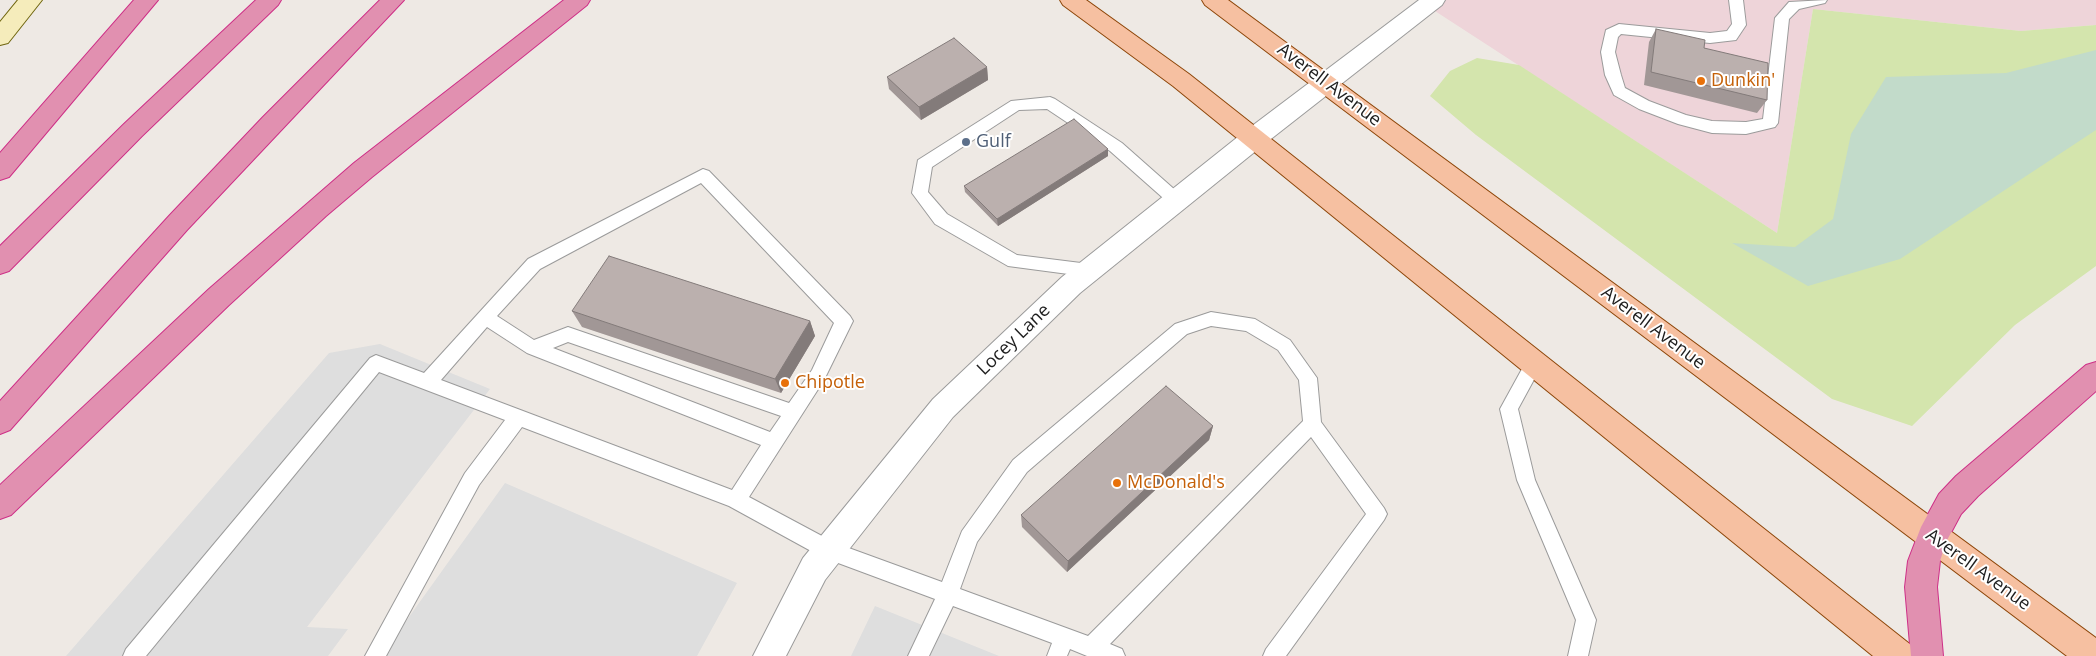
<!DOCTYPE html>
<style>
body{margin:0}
canvas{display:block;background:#eee9e4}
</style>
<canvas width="2096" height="656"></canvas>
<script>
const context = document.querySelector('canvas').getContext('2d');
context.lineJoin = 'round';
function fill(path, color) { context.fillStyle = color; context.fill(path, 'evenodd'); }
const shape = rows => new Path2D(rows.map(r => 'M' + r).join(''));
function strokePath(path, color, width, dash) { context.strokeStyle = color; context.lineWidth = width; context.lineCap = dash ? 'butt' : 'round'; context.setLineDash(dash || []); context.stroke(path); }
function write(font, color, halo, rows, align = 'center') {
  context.font = font + ' "Open Sans",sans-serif'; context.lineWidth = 4; context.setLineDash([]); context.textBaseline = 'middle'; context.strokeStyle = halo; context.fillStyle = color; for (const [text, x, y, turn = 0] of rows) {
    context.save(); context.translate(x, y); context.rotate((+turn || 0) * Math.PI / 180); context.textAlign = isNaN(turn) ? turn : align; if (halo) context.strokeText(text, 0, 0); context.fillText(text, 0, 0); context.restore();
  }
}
fill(shape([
 [1418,0,2096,0,2096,25,2021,31,1813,9,1777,233]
]), '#eed4d9');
fill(shape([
 [1813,9,2021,31,2096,25,2096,266,2015,325,1912,426,1832,399,1476,135,1430,96,1450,71,1477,58,1519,65,1777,233]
]), '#d4e5ad');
fill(shape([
 [2096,50,2096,130,1900,259,1808,286,1732,243,1795,247,1833,219,1851,134,1886,77,2006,73]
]), '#c2dbca');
fill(shape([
 [380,344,490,389,307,627,348,629,328,656,66,656,329,353],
 [505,483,737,583,697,656,381,656],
 [875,606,999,656,851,656]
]), '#dedede');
const lane = shape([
 [1729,0,1743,0,1746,25,1736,40,1710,43,1621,34,1618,37,1615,52,1621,75,1625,88,1649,101,1686,115,1712,121,1746,122,1763,119,1775,18,1789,2,1827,0,1825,3,1799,9,1789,19,1778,123,1775,127,1746,134,1712,133,1678,124,1639,109,1614,95,1605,75,1601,52,1606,30,1619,24,1710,33,1727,31,1732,24,1729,0],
 [1050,97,1055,99,1122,143,1183,197,1185,201,1183,205,1177,207,1171,205,1110,151,1047,109,1019,110,932,167,928,192,947,214,1017,255,1097,265,1099,270,1097,275,1091,277,1008,266,935,224,912,193,918,160,1011,101,1050,97],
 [703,169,709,171,850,316,853,321,824,380,749,497,835,543,942,582,962,531,1013,460,1175,324,1211,312,1255,319,1290,340,1317,378,1321,422,1384,508,1387,514,1384,520,1286,656,1263,656,1266,649,1366,514,1311,437,1110,644,1122,649,1125,656,1087,656,1070,649,1067,656,1047,656,1052,643,953,606,929,656,908,656,935,599,822,557,729,506,522,427,479,485,386,656,365,656,465,473,505,420,379,372,146,656,123,656,126,649,370,358,376,355,424,373,528,259,703,169],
 [701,183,834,323,812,370,789,403,568,327,534,340,497,316,540,269,701,183],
 [1211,326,1246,331,1278,350,1299,380,1303,421,1088,636,960,589,977,542,1027,472,1187,334,1211,326],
 [487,327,527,353,761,445,732,490,441,380,487,327],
 [568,342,781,416,770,432,553,348,568,342],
 [1534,355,1540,358,1543,363,1518,409,1535,480,1596,620,1588,656,1568,656,1576,620,1517,480,1500,409,1528,358,1534,355]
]);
const street = shape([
 [1419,0,1445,0,1442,5,1262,146,1080,293,953,417,825,580,786,656,753,656,803,558,933,399,1062,277,1244,132,1419,0]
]);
const secondary = shape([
 [18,0,42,0,8,43,0,45,0,22,18,0]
]);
const primary = shape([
 [1060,0,1086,0,1189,74,1911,645,1915,656,1873,656,1173,86,1063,5,1060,0],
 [1202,0,1228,0,2096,638,2096,656,2067,656,1205,5,1202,0]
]);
const highway = shape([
 [134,0,158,0,9,177,0,180,0,153,134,0],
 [256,0,281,0,278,5,142,136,9,271,0,274,0,246,124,124,256,0],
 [380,0,404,0,187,230,10,430,0,434,0,401,169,216,263,117,380,0],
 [564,0,590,0,587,5,372,177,326,216,229,305,11,515,0,519,0,485,209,289,354,163,564,0],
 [2096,362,2096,391,1978,496,1961,514,1946,542,1940,561,1937,587,1943,656,1911,656,1905,587,1908,561,1921,527,1939,494,1956,476,2086,365,2096,362]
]);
strokePath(lane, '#9b9b9b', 2);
strokePath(street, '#9b9b9b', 2);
strokePath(secondary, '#6e640c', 2);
strokePath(primary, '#8e4609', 2);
strokePath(highway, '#ce2f87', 2);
fill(lane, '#fff');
fill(street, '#fff');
fill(secondary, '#f5ecbb');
fill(primary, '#f6c0a1');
fill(highway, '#e190b0');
fill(shape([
 [1656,29,1704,48,1767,100,1757,113,1644,85,1649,42],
 [987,67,988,80,921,120,889,89,887,77],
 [1108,149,1108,156,998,226,965,192,964,186],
 [572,311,810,321,815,336,781,393,582,327],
 [1213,426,1209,440,1067,572,1022,527,1021,515]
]), '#a19796');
fill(shape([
 [987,67,988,80,921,120,919,107],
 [1108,149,1108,156,998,226,997,219],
 [810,321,815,336,781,393,775,379],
 [1213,426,1209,440,1067,572,1068,561]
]), '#837b7a');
const building = shape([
 [1656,29,1705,40,1704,48,1768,63,1767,100,1651,72,1656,29],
 [954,38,987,67,919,107,887,77,954,38],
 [1074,119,1108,149,997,219,964,186,1074,119],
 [609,256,810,321,775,379,572,311,609,256],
 [1166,386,1213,426,1068,561,1021,515,1166,386]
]);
fill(building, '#bbb0ae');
strokePath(building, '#837b7a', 1);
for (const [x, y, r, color] of [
 [1701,81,5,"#e8710a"],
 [966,142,5,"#5c6f8a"],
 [785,383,5,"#e8710a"],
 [1117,483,5,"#e8710a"]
]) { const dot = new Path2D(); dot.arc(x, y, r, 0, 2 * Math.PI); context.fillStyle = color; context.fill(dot); strokePath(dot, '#fff', 2); }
write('18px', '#c56008', '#fff', [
 ["Dunkin'",1711,81],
 ["Chipotle",795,383],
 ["McDonald's",1127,483]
], 'left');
write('18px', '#1e1e1e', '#fff', [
 ["Averell Avenue",1329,85,37],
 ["Averell Avenue",1653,328,37],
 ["Locey Lane",1014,340,-44],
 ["Averell Avenue",1978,570,36]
]);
write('18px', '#4e5e75', '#fff', [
 ["Gulf",976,142]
], 'left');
</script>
